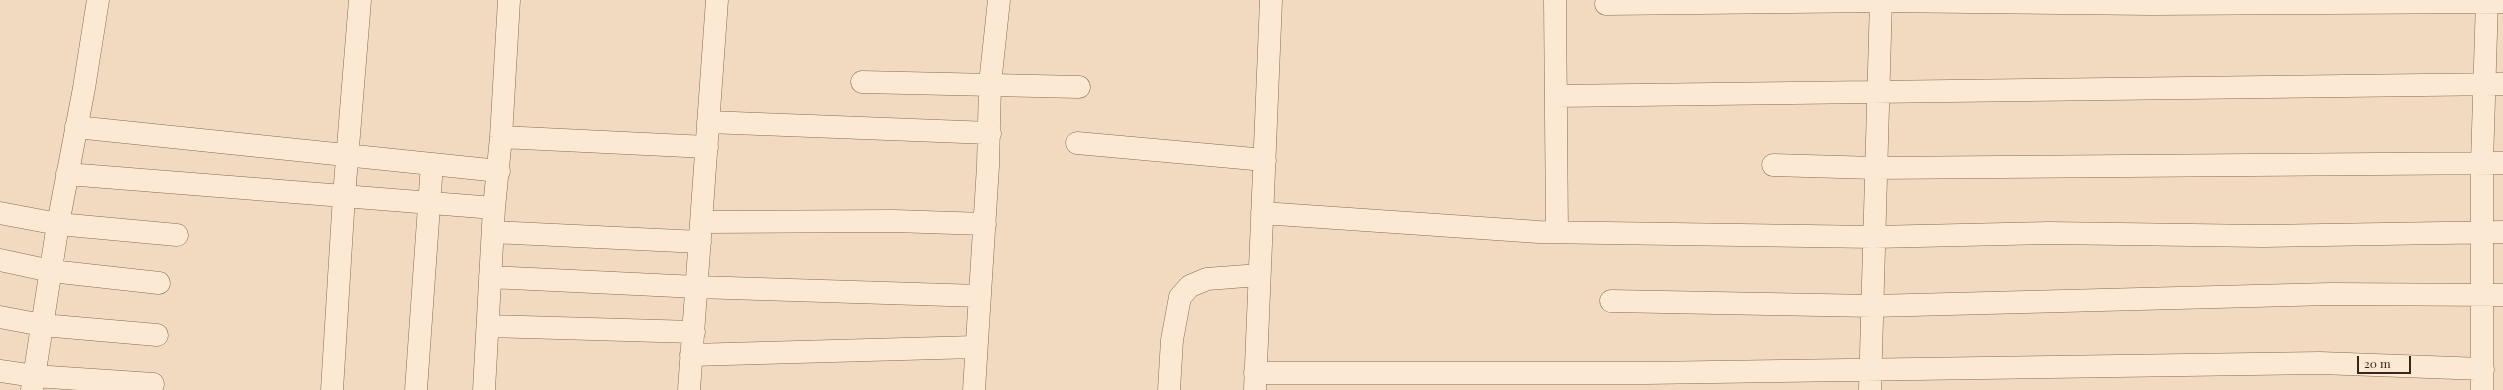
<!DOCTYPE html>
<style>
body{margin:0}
#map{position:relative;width:2503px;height:390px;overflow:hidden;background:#f1dabf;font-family:"Playfair Display",serif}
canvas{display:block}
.scale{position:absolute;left:2357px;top:356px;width:54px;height:18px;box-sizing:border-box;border:2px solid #3a251c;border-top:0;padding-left:5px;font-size:12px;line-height:14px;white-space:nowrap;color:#3a251c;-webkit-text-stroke:3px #f8e6cf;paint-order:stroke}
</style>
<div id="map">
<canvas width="2503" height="390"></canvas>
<div class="scale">20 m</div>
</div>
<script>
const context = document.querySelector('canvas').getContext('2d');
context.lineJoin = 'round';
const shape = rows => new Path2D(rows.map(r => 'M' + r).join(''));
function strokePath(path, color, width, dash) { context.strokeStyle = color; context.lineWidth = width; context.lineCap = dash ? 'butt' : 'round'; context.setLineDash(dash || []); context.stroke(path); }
const minor = shape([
 [1555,0,1557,232],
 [1606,4,1881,1,2151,4,2503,2],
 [862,82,1079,87],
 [1556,96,2503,84],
 [708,122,990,133],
 [76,127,499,171],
 [501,137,707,147],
 [1077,143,1265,160],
 [1773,165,1875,168,2503,163],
 [67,174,494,208],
 [0,213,58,224,177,235],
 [1262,213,1539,232,1874,237,2049,233,2263,236,2503,232],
 [702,222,894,221,985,224],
 [493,232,700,242],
 [0,260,51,271,159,283],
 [490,277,697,287,980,296],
 [1611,301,1873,306,2330,294,2503,295],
 [0,317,42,325,157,335],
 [489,326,694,332],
 [691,355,975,347],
 [0,371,34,376,153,384],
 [1255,373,1646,373,2320,363,2483,369],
 [32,390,58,224,84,88,98,0],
 [332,390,344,196,360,0],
 [416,390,432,164],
 [484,390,494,208,501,137,509,0],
 [689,390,717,0],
 [974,390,988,166,990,84,999,0],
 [1169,390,1172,340,1180,297,1190,286,1207,279,1259,275],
 [1255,390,1271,0],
 [1870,390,1881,0],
 [2482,390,2482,163,2487,0]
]);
strokePath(minor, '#8b6a56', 23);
strokePath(minor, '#fbe9d3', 22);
</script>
